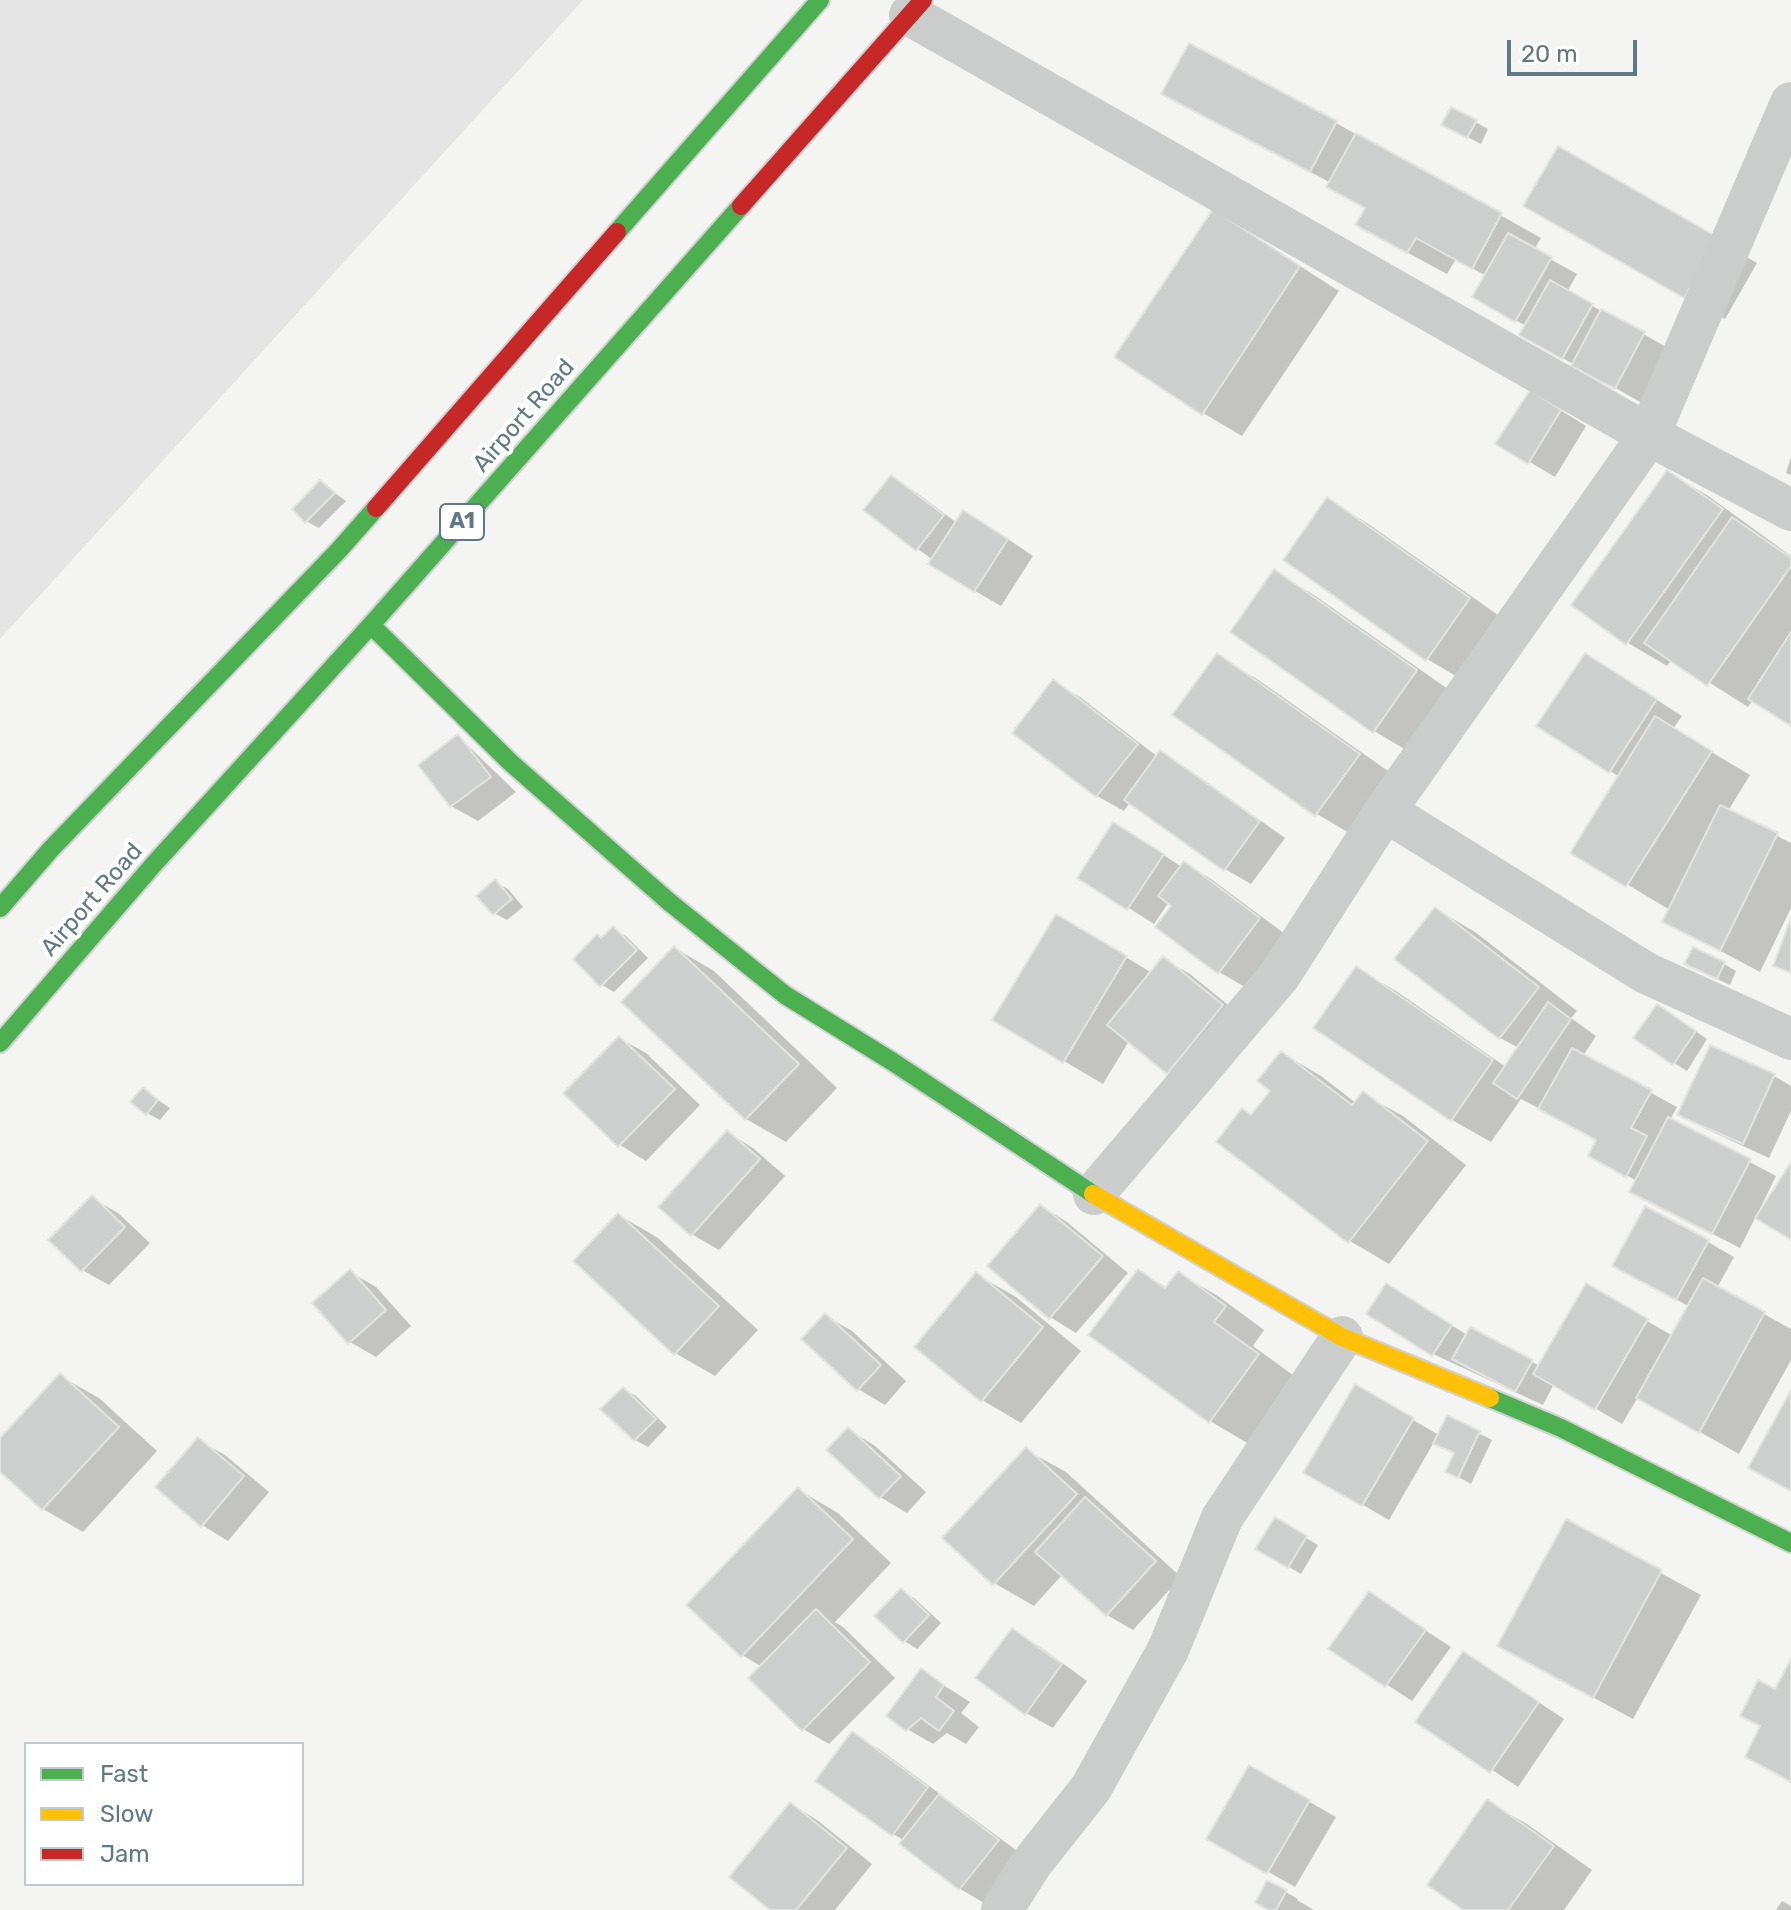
<!DOCTYPE html>
<style>
body{margin:0}
#map{position:relative;width:1791px;height:1910px;overflow:hidden;background:#f4f4f2;font-family:Rubik,sans-serif}
canvas{display:block}
.legend{position:absolute;left:24px;top:1742px;width:280px;height:144px;box-sizing:border-box;background:#fff;border:2px solid #c0c9ce;margin:0;padding:10px 14px;list-style:none;font-size:24px;color:#617984}
.legend li{display:flex;align-items:center;gap:16px;height:40px}
.legend b{width:40px;border:2px solid #c0c9ce}
.scale{position:absolute;left:1507px;top:40px;width:130px;height:36px;box-sizing:border-box;border:4px solid #617984;border-top:0;padding-left:10px;font-size:24px;line-height:28px;white-space:nowrap;color:#617984;-webkit-text-stroke:6px #fff;paint-order:stroke}
</style>
<div id="map">
<canvas width="1791" height="1910"></canvas>
<ul class="legend">
<li><b style="height:10px;background:#4caf50"></b>Fast</li>
<li><b style="height:10px;background:#ffc107"></b>Slow</li>
<li><b style="height:10px;background:#c62828"></b>Jam</li>
</ul>
<div class="scale">20 m</div>
</div>
<script>
const context = document.querySelector('canvas').getContext('2d');
context.lineJoin = 'round';
function fill(path, color) { context.fillStyle = color; context.fill(path, 'evenodd'); }
const shape = rows => new Path2D(rows.map(r => 'M' + r).join(''));
function strokePath(path, color, width, dash) { context.strokeStyle = color; context.lineWidth = width; context.lineCap = dash ? 'butt' : 'round'; context.setLineDash(dash || []); context.stroke(path); }
function write(font, color, halo, rows, align = 'center') {
  context.font = font + ' Rubik,sans-serif'; context.lineWidth = 8; context.setLineDash([]); context.textBaseline = 'middle'; context.strokeStyle = halo; context.fillStyle = color; for (const [text, x, y, turn = 0] of rows) {
    context.save(); context.translate(x, y); context.rotate((+turn || 0) * Math.PI / 180); context.textAlign = isNaN(turn) ? turn : align; if (halo) context.strokeText(text, 0, 0); context.fillText(text, 0, 0); context.restore();
  }
}
fill(shape([
 [0,0,583,0,0,639]
]), '#e4e5e4');
fill(shape([
 [1164,94,1336,123,1541,238,1534,250,1577,274,1567,292,1670,349,1642,403,1522,335,1526,326,1474,297,1486,276,1456,259,1447,274,1397,247,1367,208,1331,183],
 [1452,109,1488,129,1481,144,1456,131],
 [1558,149,1757,263,1725,319,1525,205],
 [1214,211,1339,291,1242,436,1203,413],
 [1557,408,1586,426,1555,477,1498,443],
 [1791,457,1791,475,1786,473],
 [1668,473,1707,495,1791,556,1791,724,1753,700,1748,707,1672,659,1667,666,1628,643,1574,605],
 [891,478,917,493,957,523,990,527,1033,556,1001,606,975,591,918,549],
 [321,483,346,501,319,528,306,521],
 [1328,500,1367,523,1508,622,1466,682,1427,659],
 [1275,572,1314,595,1455,694,1413,754,1374,731],
 [1217,656,1257,679,1398,778,1356,837,1317,814,1175,715],
 [1612,671,1682,716,1673,729,1750,775,1728,811,1791,843,1791,908,1760,972,1664,921,1670,910,1573,852,1620,777,1610,771],
 [1054,682,1080,697,1158,757,1161,753,1187,768,1285,838,1251,884,1225,869,1130,802,1124,811,1097,796,1015,732],
 [458,736,516,792,478,821,451,806],
 [1140,840,1182,867,1185,863,1211,879,1285,934,1245,987,1219,972,1174,906,1169,902,1154,924,1080,877],
 [495,882,508,889,523,907,507,920,494,913],
 [1436,909,1475,932,1577,1011,1571,1018,1596,1036,1583,1056,1677,1107,1670,1120,1776,1176,1758,1213,1760,1214,1791,1165,1791,1238,1756,1216,1740,1248,1658,1206,1637,1181,1590,1155,1599,1140,1521,1099,1491,1142,1452,1120,1356,968,1396,991,1506,1067,1519,1048,1500,1038],
 [613,929,626,936,648,958,614,992,602,985,603,940],
 [1096,939,1152,973,1163,959,1190,974,1248,1021,1195,1087,1168,1072,1129,1041,1103,1084,1064,1061],
 [675,948,714,971,837,1088,786,1142,746,1119,623,1002],
 [1724,964,1736,971,1730,985,1700,971],
 [1670,1014,1707,1039,1687,1071,1674,1063],
 [619,1038,646,1053,700,1105,646,1161,620,1145,566,1093],
 [1282,1053,1321,1076,1356,1103,1363,1094,1403,1116,1466,1165,1389,1264,1350,1241,1219,1142,1252,1117,1273,1091],
 [1774,1076,1791,1086,1791,1111,1769,1158,1706,1129,1680,1114],
 [143,1090,170,1108,160,1120,147,1113],
 [727,1132,753,1148,785,1176,719,1250,693,1235,661,1207],
 [92,1198,118,1213,150,1243,109,1285,82,1270],
 [1041,1206,1067,1222,1128,1273,1076,1333,1050,1317],
 [619,1215,658,1238,758,1330,715,1376,675,1353],
 [1708,1242,1734,1257,1717,1288,1791,1329,1791,1360,1739,1454,1638,1397,1622,1424,1554,1384,1543,1405,1433,1354,1413,1301,1467,1335,1470,1330,1540,1366,1586,1286,1673,1336,1690,1307,1641,1280],
 [1138,1271,1168,1288,1178,1273,1218,1296,1264,1330,1253,1346,1297,1378,1249,1444,1210,1421],
 [350,1272,376,1287,411,1326,376,1357,350,1342],
 [976,1274,1016,1297,1081,1351,1021,1423,982,1400],
 [826,1316,852,1331,906,1381,885,1405,858,1389],
 [60,1376,99,1398,157,1451,83,1532,43,1509,0,1469,0,1441],
 [1356,1387,1439,1435,1448,1418,1492,1440,1471,1484,1448,1471,1456,1453,1434,1442,1389,1520,1306,1472],
 [623,1389,636,1396,667,1427,648,1447,635,1440,603,1409],
 [848,1430,874,1445,926,1492,907,1513,880,1497],
 [198,1440,225,1455,269,1492,228,1541,202,1525],
 [1026,1450,1066,1472,1181,1577,1133,1630,1107,1615,1062,1575,1034,1606,994,1583],
 [799,1490,838,1513,891,1563,835,1622,843,1627,895,1678,829,1744,803,1729,762,1667,742,1655],
 [1275,1520,1318,1545,1301,1574,1258,1549],
 [1567,1522,1701,1595,1633,1719,1539,1668],
 [901,1591,914,1598,941,1623,917,1649,904,1641],
 [1369,1594,1451,1647,1412,1701,1331,1648],
 [1012,1630,1039,1646,1087,1681,1053,1728,1026,1713,978,1678],
 [1464,1653,1564,1719,1518,1787,1418,1721],
 [921,1671,970,1702,961,1713,979,1727,966,1744,947,1733,933,1744,907,1729],
 [852,1734,879,1749,1024,1856,986,1904,960,1889,905,1841,893,1834],
 [1250,1768,1336,1817,1295,1887,1209,1838],
 [1488,1802,1527,1824,1592,1870,1564,1910,1467,1910],
 [791,1804,817,1820,872,1864,835,1910,773,1910],
 [1268,1882,1298,1899,1297,1900,1314,1910,1271,1910],
 [1782,1901,1791,1906,1791,1910,1776,1910]
]), '#0003');
const building = shape([
 [1189,43,1337,121,1310,172,1161,94,1189,43],
 [1451,107,1477,120,1467,138,1441,125,1451,107],
 [1356,133,1502,213,1472,269,1416,238,1407,253,1355,225,1365,208,1326,187,1356,133],
 [1558,146,1719,238,1684,298,1523,206,1558,146],
 [1213,209,1300,266,1202,415,1114,357,1213,209],
 [1508,233,1552,257,1515,322,1472,297,1508,233],
 [1550,280,1593,304,1562,359,1519,335,1550,280],
 [1601,309,1645,332,1615,389,1571,366,1601,309],
 [1530,390,1561,410,1528,464,1495,444,1530,390],
 [1667,470,1723,509,1626,645,1571,605,1667,470],
 [891,475,944,515,916,551,863,510,891,475],
 [320,480,335,493,305,523,292,509,320,480],
 [1327,497,1470,598,1426,661,1283,560,1327,497],
 [963,510,1008,539,974,592,928,564,963,510],
 [1732,517,1791,558,1791,566,1707,686,1644,643,1732,517],
 [1274,569,1417,670,1373,733,1230,632,1274,569],
 [1791,632,1791,726,1748,699,1791,632],
 [1217,653,1360,754,1315,816,1172,715,1217,653],
 [1585,653,1657,699,1609,773,1536,726,1585,653],
 [1053,679,1138,744,1096,797,1012,733,1053,679],
 [1655,716,1712,751,1626,887,1570,853,1655,716],
 [458,734,491,777,450,807,418,765,458,734],
 [1160,750,1260,821,1224,871,1124,800,1160,750],
 [1720,805,1778,833,1720,951,1662,922,1720,805],
 [1113,822,1164,854,1127,910,1077,878,1113,822],
 [1184,861,1260,918,1218,974,1155,927,1171,906,1158,896,1184,861],
 [495,879,512,899,493,915,476,896,495,879],
 [1435,907,1539,987,1499,1039,1394,959,1435,907],
 [1056,914,1127,956,1063,1063,992,1020,1056,914],
 [1791,918,1791,973,1773,966,1791,918],
 [613,926,637,950,600,987,573,959,597,934,601,938,613,926],
 [674,946,799,1064,745,1120,621,1002,674,946],
 [1693,947,1725,962,1717,979,1684,964,1693,947],
 [1163,956,1223,1005,1167,1074,1107,1025,1163,956],
 [1356,966,1493,1060,1451,1121,1313,1028,1356,966],
 [1548,1002,1571,1019,1517,1099,1493,1083,1548,1002],
 [1657,1004,1696,1031,1673,1065,1633,1038,1657,1004],
 [619,1036,675,1089,618,1147,563,1093,619,1036],
 [1710,1045,1775,1074,1743,1144,1677,1115,1710,1045],
 [1572,1048,1652,1090,1631,1128,1647,1136,1626,1177,1588,1156,1596,1140,1538,1109,1572,1048],
 [1281,1051,1352,1105,1363,1091,1428,1141,1348,1243,1216,1142,1242,1108,1251,1115,1270,1091,1257,1081,1281,1051],
 [143,1087,158,1100,146,1115,130,1102,143,1087],
 [1668,1117,1751,1159,1712,1234,1629,1192,1668,1117],
 [727,1130,760,1159,691,1236,658,1207,727,1130],
 [1791,1162,1791,1240,1755,1218,1791,1162],
 [92,1195,125,1227,81,1272,48,1240,92,1195],
 [1040,1204,1103,1256,1049,1319,987,1266,1040,1204],
 [1645,1206,1709,1240,1676,1300,1612,1266,1645,1206],
 [618,1213,719,1306,674,1355,573,1261,618,1213],
 [350,1269,386,1310,348,1344,312,1303,350,1269],
 [1138,1269,1165,1288,1178,1271,1226,1306,1214,1322,1259,1354,1209,1423,1088,1335,1138,1269],
 [976,1272,1043,1327,981,1402,914,1347,976,1272],
 [1703,1278,1765,1312,1699,1433,1636,1398,1703,1278],
 [1386,1283,1452,1325,1432,1356,1366,1314,1386,1283],
 [1586,1283,1648,1319,1595,1410,1533,1374,1586,1283],
 [825,1313,881,1365,857,1391,801,1339,825,1313],
 [1470,1327,1533,1360,1515,1392,1452,1359,1470,1327],
 [60,1373,119,1427,42,1510,0,1472,0,1438,60,1373],
 [1355,1384,1414,1418,1362,1506,1303,1473,1355,1384],
 [623,1387,656,1419,634,1441,600,1409,623,1387],
 [1791,1390,1791,1491,1748,1468,1791,1390],
 [1447,1415,1480,1431,1458,1478,1445,1472,1454,1453,1433,1444,1447,1415],
 [848,1427,901,1476,879,1499,826,1450,848,1427],
 [198,1437,244,1476,201,1527,155,1487,198,1437],
 [1026,1447,1077,1494,993,1585,942,1538,1026,1447],
 [798,1487,853,1539,741,1657,686,1605,798,1487],
 [1085,1497,1156,1561,1106,1616,1035,1552,1085,1497],
 [1275,1517,1307,1536,1288,1568,1255,1549,1275,1517],
 [1566,1519,1662,1570,1593,1698,1497,1646,1566,1519],
 [901,1588,929,1615,903,1643,874,1616,901,1588],
 [1369,1591,1426,1630,1385,1687,1328,1649,1369,1591],
 [816,1609,870,1662,802,1731,748,1678,816,1609],
 [1012,1628,1062,1664,1025,1715,975,1678,1012,1628],
 [1463,1651,1539,1702,1490,1773,1415,1722,1463,1651],
 [1791,1659,1791,1782,1745,1757,1760,1726,1740,1716,1758,1680,1775,1689,1791,1659],
 [921,1668,944,1685,936,1697,954,1711,939,1731,921,1718,906,1731,886,1716,921,1668],
 [852,1731,928,1787,892,1836,815,1781,852,1731],
 [1249,1765,1310,1800,1267,1874,1206,1839,1249,1765],
 [939,1794,999,1840,959,1890,899,1844,939,1794],
 [1487,1799,1554,1846,1508,1910,1463,1910,1427,1885,1487,1799],
 [790,1802,847,1848,796,1910,770,1910,729,1877,790,1802],
 [1267,1880,1287,1890,1276,1910,1268,1910,1255,1903,1267,1880]
]);
fill(building, '#cdcfce');
strokePath(building, '#e3e3e2', 2);
const fast = shape([
 [617,232,820,0],
 [371,625,510,762,668,901,785,995,893,1062,1093,1194],
 [0,908,51,849,339,550,376,508],
 [0,1043,154,864,371,625,741,206],
 [1490,1398,1561,1428,1791,1543]
]);
const slow = shape([
 [1093,1194,1342,1337,1490,1398]
]);
const jam = shape([
 [741,206,923,0],
 [376,508,617,232]
]);
strokePath(fast, '#d0d2d2', 22);
strokePath(slow, '#d0d2d2', 22);
strokePath(jam, '#d0d2d2', 22);
strokePath(shape([
 [910,15,1649,435,1791,510],
 [1385,811,1649,435,1791,103],
 [1094,1194,1280,975,1385,811,1646,973,1791,1039],
 [1002,1910,1031,1864,1091,1788,1168,1650,1222,1518,1342,1337]
]), '#cbcdcd', 42);
strokePath(fast, '#4caf50', 18);
strokePath(slow, '#ffc107', 18);
strokePath(jam, '#c62828', 18);
for (const [x, y, w] of [
 [462,522,44]
]) { const box = new Path2D(); box.roundRect(x - w / 2, y - 18, w, 36, 6); context.fillStyle = '#fff'; context.fill(box); strokePath(box, '#617984', 2); }
write('bold 22px', '#617984', null, [
 ["A1",462,522]
]);
write('24px', '#617984', '#fff', [
 ["Airport Road",524,416,-49],
 ["Airport Road",92,900,-49]
]);
</script>
